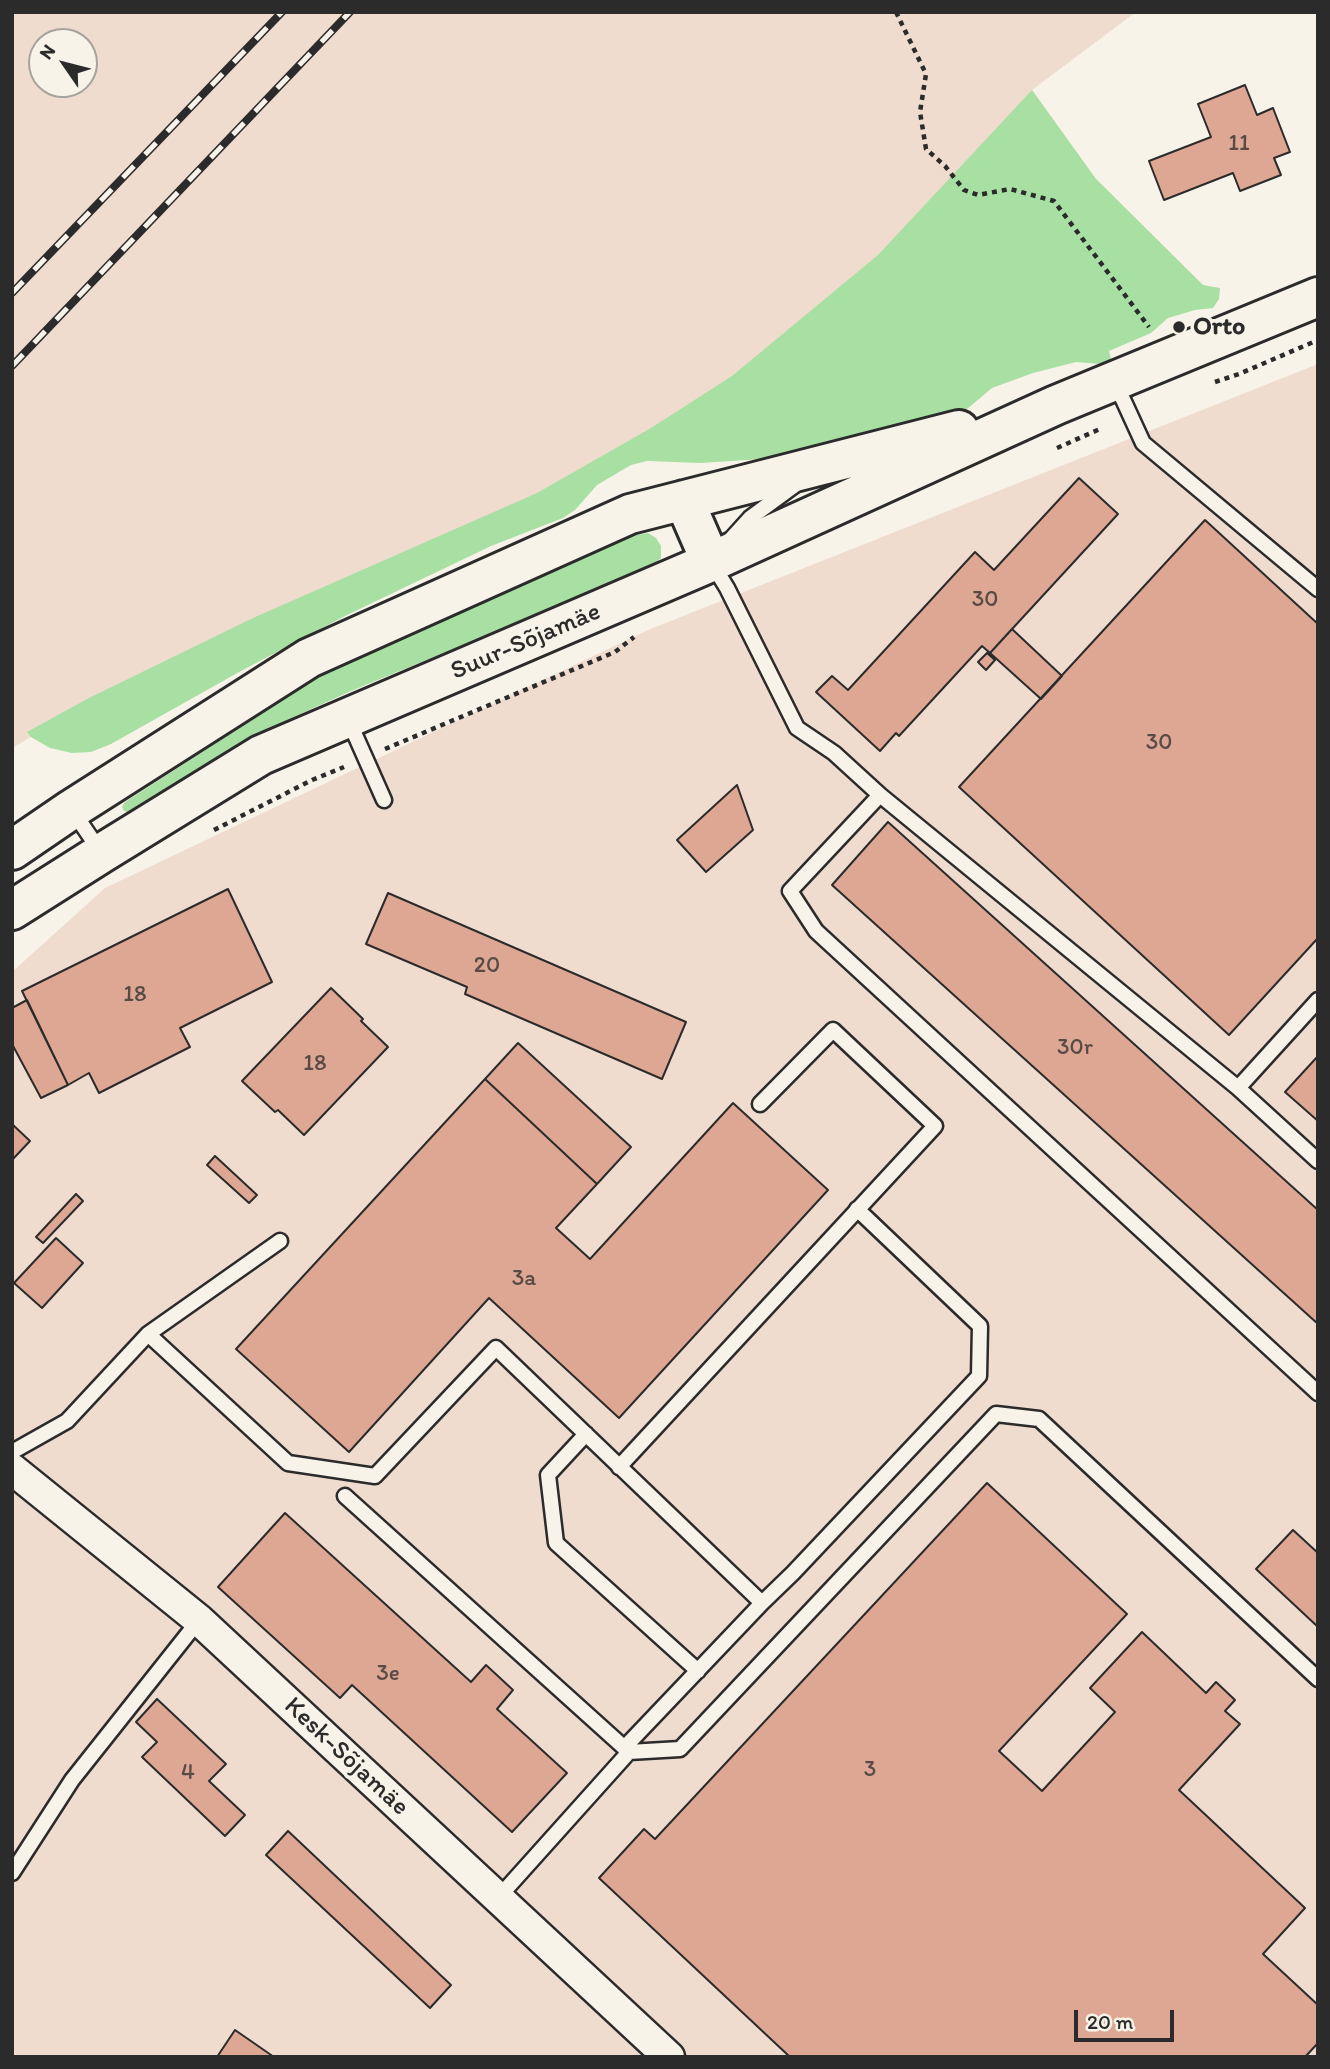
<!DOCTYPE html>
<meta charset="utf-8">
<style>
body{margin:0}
#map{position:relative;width:1330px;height:2069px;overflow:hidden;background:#f7f3e8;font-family:Itim,sans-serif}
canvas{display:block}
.frame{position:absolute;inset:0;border:14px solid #2b2b2b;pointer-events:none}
.north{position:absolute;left:28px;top:28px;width:70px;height:70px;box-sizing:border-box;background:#f7f3e8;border:2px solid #a5a39c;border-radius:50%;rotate:305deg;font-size:19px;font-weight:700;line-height:28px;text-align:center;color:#2b2b2b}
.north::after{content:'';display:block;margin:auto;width:24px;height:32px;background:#2b2b2b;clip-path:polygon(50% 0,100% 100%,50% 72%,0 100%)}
.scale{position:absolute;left:1074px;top:2010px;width:100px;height:32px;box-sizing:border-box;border:4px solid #2b2b2b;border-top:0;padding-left:9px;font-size:21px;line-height:24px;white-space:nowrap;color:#2b2b2b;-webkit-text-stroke:5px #f7f3e8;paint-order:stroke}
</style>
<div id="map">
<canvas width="1330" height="2069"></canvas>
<div class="frame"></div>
<div class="north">N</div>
<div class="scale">20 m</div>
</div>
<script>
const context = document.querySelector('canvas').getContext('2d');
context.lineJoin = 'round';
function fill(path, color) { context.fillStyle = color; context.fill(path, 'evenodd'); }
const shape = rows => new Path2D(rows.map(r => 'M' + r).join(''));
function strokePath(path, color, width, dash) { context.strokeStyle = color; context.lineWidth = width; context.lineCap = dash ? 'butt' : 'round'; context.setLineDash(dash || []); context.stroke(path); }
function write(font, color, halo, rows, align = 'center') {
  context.font = font + ' Itim,sans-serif'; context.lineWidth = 7; context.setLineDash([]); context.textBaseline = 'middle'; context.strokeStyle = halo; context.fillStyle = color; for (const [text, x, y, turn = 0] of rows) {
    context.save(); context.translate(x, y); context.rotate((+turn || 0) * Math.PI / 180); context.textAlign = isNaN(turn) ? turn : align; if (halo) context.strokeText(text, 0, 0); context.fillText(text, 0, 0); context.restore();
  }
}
fill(shape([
 [12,12,1136,12,1032,90,1096,179,1203,285,651,438,527,511,31,737,12,748],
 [42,42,84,42,84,84,42,84],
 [1318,364,1318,2057,12,2057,12,972,105,888,648,630]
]), '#efdcce');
fill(shape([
 [1032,90,1096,179,1203,285,1220,288,1219,299,1213,308,1195,310,1168,318,1151,333,1109,351,1111,359,1100,364,1076,362,1033,373,992,388,955,419,779,458,700,463,647,461,631,465,597,485,575,510,563,518,491,546,347,615,239,672,111,744,91,752,72,753,50,748,31,737,27,732,87,699,253,618,537,493,651,428,732,376,878,255],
 [648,533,656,538,661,546,661,558,653,565,635,574,351,691,287,720,226,753,181,781,139,811,131,813,124,811,122,807,125,802,317,678,377,646,566,562,637,535]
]), '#a8dfa3');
const building = shape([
 [1245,85,1257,115,1273,108,1290,152,1274,158,1281,175,1240,191,1233,173,1164,200,1149,161,1211,137,1198,104,1245,85],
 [1079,478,1118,514,990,653,982,646,899,736,896,733,880,751,816,692,832,676,848,690,975,552,994,570,1079,478],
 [1205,520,1318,624,1318,938,1229,1035,959,787,1205,520],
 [1012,629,1062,676,1041,699,990,653,1012,629],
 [987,653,995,660,986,670,978,662,987,653],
 [737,785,753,830,706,872,677,840,737,785],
 [888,822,1318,1210,1318,1324,832,885,888,822],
 [228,889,272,982,180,1028,190,1047,99,1093,89,1073,68,1085,22,991,228,889],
 [388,893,686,1022,662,1079,465,994,467,987,366,944,388,893],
 [331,988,363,1019,361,1021,388,1047,304,1135,278,1110,275,1112,242,1081,331,988],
 [27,1000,68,1085,41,1098,12,1044,12,1008,27,1000],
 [518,1043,631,1147,597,1184,485,1079,518,1043],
 [1318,1056,1318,1121,1285,1092,1318,1056],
 [485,1079,597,1184,556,1228,590,1259,733,1103,828,1190,619,1418,489,1298,349,1452,236,1349,485,1079],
 [12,1124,30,1141,12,1160,12,1124],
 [215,1156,257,1195,249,1203,207,1165,215,1156],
 [76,1194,83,1201,43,1243,36,1237,76,1194],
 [56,1238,83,1263,42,1308,14,1283,56,1238],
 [987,1483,1127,1614,999,1751,1042,1791,1115,1712,1090,1688,1142,1632,1206,1693,1216,1682,1235,1700,1225,1711,1240,1724,1179,1790,1305,1908,1263,1954,1318,2005,1318,2043,1305,2057,790,2057,599,1878,644,1829,655,1839,987,1483],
 [285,1513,471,1682,486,1665,513,1690,497,1709,567,1773,512,1832,352,1685,340,1698,218,1587,285,1513],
 [1293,1530,1318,1553,1318,1627,1256,1569,1293,1530],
 [157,1699,226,1764,209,1781,245,1815,225,1836,142,1757,157,1742,136,1722,157,1699],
 [288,1831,451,1985,430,2008,266,1855,288,1831],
 [235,2030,274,2057,217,2057,235,2030]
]);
fill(building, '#dda793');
strokePath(building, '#2b2b2b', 2);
const service = shape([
 [1115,382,1143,443,1318,589],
 [731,539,750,518,795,485],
 [711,562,727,588,797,728,834,753,880,795,1238,1088,1318,1161],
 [348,719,384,800],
 [880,795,790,891,816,931,1318,1393],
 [72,810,100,851],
 [1238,1088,1318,1000],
 [148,1334,288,1463,375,1476,496,1348,762,1603],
 [586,1434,548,1475,556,1543,698,1671],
 [12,1452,67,1421,148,1334,280,1241],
 [619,1467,935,1126,833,1030,760,1104],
 [345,1496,629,1752,498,1898],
 [624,1748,762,1603,793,1573,979,1376,980,1326,857,1209],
 [629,1752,680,1749,996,1414,1039,1419,1318,1679],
 [12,1873,72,1780,199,1620]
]);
const minor = shape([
 [12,1469,199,1620,669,2057]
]);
const secondary = shape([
 [684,500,711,562],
 [12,850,72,809,309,658,630,514,959,430],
 [12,910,102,853,261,755,711,562,1056,405,1318,297]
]);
strokePath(service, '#2b2b2b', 19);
strokePath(minor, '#2b2b2b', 35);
strokePath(secondary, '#2b2b2b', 44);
strokePath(shape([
 [896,12,926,74,920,112,926,149,945,166,964,190,978,195,1010,189,1054,201,1149,327],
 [1215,382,1239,374,1318,340],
 [1057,448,1100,429],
 [385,749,615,652,634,637],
 [214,830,312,780,344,767]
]), '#2b2b2b', 4.5, [5, 5]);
strokePath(service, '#f7f3e8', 14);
strokePath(minor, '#f7f3e8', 30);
strokePath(secondary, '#f7f3e8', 38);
const rail = shape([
 [12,293,282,12],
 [12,366,350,12]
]);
strokePath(rail, '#2b2b2b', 8);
strokePath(rail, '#f7f3e8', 5, [16]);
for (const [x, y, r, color] of [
 [1179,327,7,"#2b2b2b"]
]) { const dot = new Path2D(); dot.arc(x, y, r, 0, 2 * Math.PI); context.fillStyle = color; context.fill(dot); strokePath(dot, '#f7f3e8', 2.5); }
write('23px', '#584a45', null, [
 ["11",1239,144],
 ["30",985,600],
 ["30",1159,743],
 ["20",487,966],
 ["18",135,995],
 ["30r",1075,1048],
 ["18",315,1064],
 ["3a",524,1279],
 ["3e",388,1674],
 ["3",870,1770],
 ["4",188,1773]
]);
write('bold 26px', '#2b2b2b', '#f7f3e8', [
 ["Orto",1193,327]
], 'left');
write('26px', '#2b2b2b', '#f7f3e8', [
 ["Suur-Sõjamäe",526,642,-23],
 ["Kesk-Sõjamäe",346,1757,43]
]);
</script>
